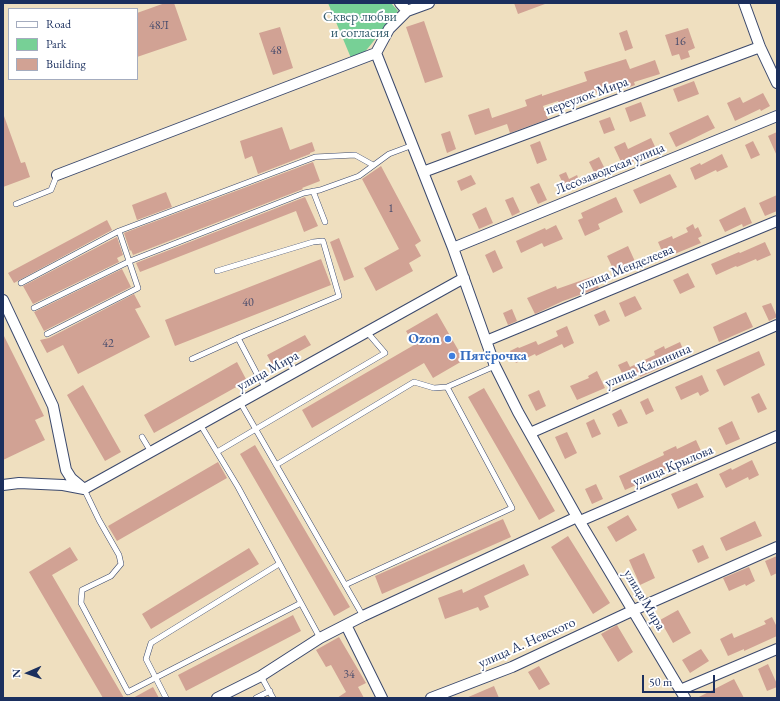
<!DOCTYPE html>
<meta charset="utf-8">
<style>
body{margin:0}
#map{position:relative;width:780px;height:701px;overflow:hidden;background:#efdfbf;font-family:"EB Garamond",serif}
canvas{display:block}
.frame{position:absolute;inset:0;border:4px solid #1b2f5e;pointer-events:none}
.legend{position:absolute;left:8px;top:8px;width:130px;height:72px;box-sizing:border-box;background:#fff;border:1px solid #a4acbf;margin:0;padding:5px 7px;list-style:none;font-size:12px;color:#1b2f5e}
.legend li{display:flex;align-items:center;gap:8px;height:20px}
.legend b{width:20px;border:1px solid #a4acbf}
.north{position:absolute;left:8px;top:653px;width:40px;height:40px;-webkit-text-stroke:3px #fff;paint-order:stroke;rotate:268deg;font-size:11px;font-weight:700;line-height:16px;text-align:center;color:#1b2f5e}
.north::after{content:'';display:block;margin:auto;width:14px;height:18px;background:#1b2f5e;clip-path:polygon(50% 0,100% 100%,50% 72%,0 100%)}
.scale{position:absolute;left:642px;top:675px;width:73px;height:18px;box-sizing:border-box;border:2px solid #1b2f5e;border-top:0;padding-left:5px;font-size:12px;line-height:14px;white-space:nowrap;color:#1b2f5e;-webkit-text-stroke:3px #fff;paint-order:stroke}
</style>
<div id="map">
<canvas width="780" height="701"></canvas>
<div class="frame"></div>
<ul class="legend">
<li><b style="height:5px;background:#fff"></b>Road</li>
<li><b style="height:11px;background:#77d096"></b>Park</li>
<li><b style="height:11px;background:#d1a294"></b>Building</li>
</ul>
<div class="north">N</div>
<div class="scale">50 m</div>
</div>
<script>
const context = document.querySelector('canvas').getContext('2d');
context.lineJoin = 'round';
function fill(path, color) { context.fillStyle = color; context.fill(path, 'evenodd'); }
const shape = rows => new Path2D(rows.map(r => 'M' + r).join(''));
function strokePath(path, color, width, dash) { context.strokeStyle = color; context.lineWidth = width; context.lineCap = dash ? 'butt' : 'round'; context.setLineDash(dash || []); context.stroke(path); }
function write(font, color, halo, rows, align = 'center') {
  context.font = font + ' "EB Garamond",serif'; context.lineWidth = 4; context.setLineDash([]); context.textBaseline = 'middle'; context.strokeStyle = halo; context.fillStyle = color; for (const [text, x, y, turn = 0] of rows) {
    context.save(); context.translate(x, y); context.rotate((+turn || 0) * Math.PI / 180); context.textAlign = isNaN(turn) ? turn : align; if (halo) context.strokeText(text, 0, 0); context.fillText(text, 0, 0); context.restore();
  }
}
fill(shape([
 [328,3,391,3,398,11,364,53,351,58]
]), '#77d096');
fill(shape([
 [165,3,174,3,187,40,137,57,137,13],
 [514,3,545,3,545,4,518,14],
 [424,21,443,77,425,83,406,27],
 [280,27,293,68,273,75,259,33],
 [688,28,695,48,688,51,690,57,681,60,679,54,672,56,665,35],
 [627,30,633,48,625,51,619,33],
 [626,59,630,69,655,60,660,74,634,82,635,85,627,88,625,83,583,97,585,102,561,110,558,101,543,106,548,119,510,133,507,124,475,135,468,115,489,108,492,118,527,106,525,100,542,94,542,96,587,81,584,72],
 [694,81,699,94,678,102,673,89],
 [763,93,770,106,761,111,760,109,735,121,727,103,740,97,743,103],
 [641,102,646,116,630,122,625,108],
 [708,115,715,128,676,147,669,133],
 [3,116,4,116,21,163,25,162,30,177,3,187],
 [610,117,615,130,604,134,599,121],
 [282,127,290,150,312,142,315,151,310,153,310,154,258,174,252,156,245,159,240,141],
 [450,131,456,149,447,153,441,134],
 [777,132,777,156,768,136],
 [651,138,658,153,644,160,643,157,623,166,614,147,625,142,628,149],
 [540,141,547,160,537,164,530,145],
 [753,141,760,155,751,159,745,145],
 [722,154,728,167,717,172,716,170,695,180,690,168,700,163,701,165],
 [599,157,607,173,597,178,589,162],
 [313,162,320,181,302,188,303,189,133,255,131,250,130,251,124,233],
 [381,166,421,241,415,245,421,256,409,263,413,271,376,291,364,268,399,249,362,179],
 [566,172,569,179,577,175,581,185,567,192,559,175],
 [670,174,677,187,640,204,633,190],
 [471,175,476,184,461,191,457,181],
 [539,183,547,200,538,204,530,187],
 [166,192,172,207,137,220,132,205],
 [777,195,777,211,765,216,759,203],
 [305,197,318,226,304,232,296,211,140,272,136,263],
 [513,197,520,212,512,216,505,200],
 [616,197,623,212,598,224,600,229,585,236,578,220,583,218,581,213],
 [486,207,493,223,479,229,472,214],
 [745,207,752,223,743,227,742,224,725,232,719,220],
 [107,220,112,230,14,283,8,273],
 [693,224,695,229,698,227,702,236,698,238,701,243,665,258,658,242,672,236,673,239,688,232,686,228],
 [556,225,563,239,544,247,542,243,521,253,516,241,545,228,546,230],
 [117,237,123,255,117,258,119,262,33,304,23,286],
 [339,238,354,277,344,281,330,242],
 [765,242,771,255,757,261,756,259,737,267,736,266,716,275,711,264,739,252,740,253],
 [628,246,638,268,617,277,607,256],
 [495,250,503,268,493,273,485,255],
 [321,259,331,285,175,346,165,320],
 [122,269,131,287,44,331,34,312],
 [688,273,695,287,680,294,673,280],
 [594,276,599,288,563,301,535,314,527,298,556,286,557,289],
 [134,294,141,307,135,309,150,337,78,374,63,345,47,353,40,340,49,338],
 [635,296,642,309,625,317,619,303],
 [771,303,777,317,769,321,762,306],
 [512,309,517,321,508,325,503,313],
 [605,310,610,321,599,326,594,315],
 [746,312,753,327,719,342,713,327],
 [437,313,464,360,433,378,424,363,312,428,302,410,414,345,406,331],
 [567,326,574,343,564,348,562,344,536,356,535,354,516,363,510,351,518,347,519,348,536,341,538,345,558,336,556,331],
 [3,334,44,416,35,420,45,440,3,460],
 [305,335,311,345,273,366,267,355],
 [680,342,686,356,640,377,640,375,626,381,618,365,627,361,630,367,655,355,654,351,664,346,665,349],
 [759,351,765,365,724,386,716,370],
 [237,362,247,381,154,433,144,415],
 [597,371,605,388,577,400,570,386,589,378,588,376],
 [702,375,709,391,700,396,698,392,681,400,675,387],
 [83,385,121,452,105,461,67,395],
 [484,388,555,511,539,520,468,397],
 [539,390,546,406,536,411,528,395],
 [759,393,767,409,758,413,751,397],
 [648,398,654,411,646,415,640,402],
 [621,409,628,423,618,427,612,414],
 [594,419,601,434,592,438,586,423],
 [732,421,740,439,726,445,718,428],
 [567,432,577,453,565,459,555,437],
 [696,440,702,453,683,461,684,464,671,470,670,467,642,480,643,482,625,490,619,476,664,455,663,452,676,446,677,449],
 [255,445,350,607,334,616,240,454],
 [752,460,759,475,749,480,748,477,726,488,719,474,731,468,732,470],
 [218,462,227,478,117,541,108,526],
 [697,483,704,497,678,509,671,494],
 [596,484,603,499,592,504,585,489],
 [628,515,637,530,616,542,607,527],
 [503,519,511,537,382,594,375,576],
 [755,521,762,536,726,551,720,538],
 [568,536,610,603,593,614,551,547],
 [703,545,709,558,698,563,692,550],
 [70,547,78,560,52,575,124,698,103,698,29,572],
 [249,548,259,564,151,629,142,614],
 [644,553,655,578,640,585,629,560],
 [777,556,777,573,771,576,765,561],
 [524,564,529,575,484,596,489,607,480,611,478,607,445,619,438,598,462,589,463,593],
 [749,567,755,581,746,586,745,584,729,591,723,578],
 [678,610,691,633,673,643,660,620],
 [293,615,301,631,186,691,178,675],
 [772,617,777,627,777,636,744,651,744,649,728,656,720,639,732,633,734,638,766,624,764,621],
 [617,625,633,652,618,662,601,634],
 [339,637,366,683,358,687,364,698,337,698,346,692,331,665,326,667,316,650],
 [701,649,709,661,690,673,682,660],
 [768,664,777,684,777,687,767,691,758,669],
 [539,666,550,684,539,690,528,672],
 [734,679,744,698,697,698],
 [494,686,499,698,466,698],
 [153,687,159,698,133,698]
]), '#d1a294');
const lane = shape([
 [313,191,325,222],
 [16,204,51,190,57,175],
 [119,231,315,157,355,155,373,165],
 [21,283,119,231,138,288,47,334],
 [34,308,130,261,304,193,320,190,359,176,389,154,413,145],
 [238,338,257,374,266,388],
 [192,359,243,336,339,296,323,241,313,242,217,271],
 [240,402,363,616],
 [200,424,238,487,320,638],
 [142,437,151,452],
 [217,452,385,353,367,332],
 [276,465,414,382,434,388,447,387],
 [84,489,99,520,119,555,121,564,111,576,82,590,81,603,128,692,301,603],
 [345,585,512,508,447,387,495,366],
 [261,676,273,698],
 [166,698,146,659,151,643,279,564],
 [256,698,270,691]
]);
const street = shape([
 [400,3,407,11,389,29,376,53,453,248,495,366,518,412,577,517,685,698],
 [744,3,760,47,777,83],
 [407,11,429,3],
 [423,172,760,47],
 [57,175,376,53],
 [453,248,777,116],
 [3,300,53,406,66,470,71,478,83,488],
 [486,341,777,221],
 [530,433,777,325],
 [3,485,19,483,63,485,84,489,464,278],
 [580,521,777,436],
 [346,625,382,698],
 [680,690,777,649],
 [217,698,261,676,320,638,363,616,577,517],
 [431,698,512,667,634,610,777,547]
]);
strokePath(lane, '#3b496d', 6);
strokePath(street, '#3b496d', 12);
strokePath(lane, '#fff', 5);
strokePath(street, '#fff', 10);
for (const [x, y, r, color] of [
 [448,339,4,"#3f7fe0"],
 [452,356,4,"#3f7fe0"]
]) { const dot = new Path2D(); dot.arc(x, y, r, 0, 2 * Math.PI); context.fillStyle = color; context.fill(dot); strokePath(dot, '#fff', 1.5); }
write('12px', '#484c6c', null, [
 ["48Л",159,26],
 ["16",680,42],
 ["48",276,51],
 ["1",391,209],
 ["40",248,303],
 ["42",108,344],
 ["34",349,675]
]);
write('14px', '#375f6f', '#fff', [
 ["Сквер любви",360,17],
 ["и согласия",360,33]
]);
write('14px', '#1b2f5e', '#fff', [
 ["переулок Мира",587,96,-20],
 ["Лесозаводская улица",610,169,-22],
 ["улица Менделеева",626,268,-22],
 ["улица Калинина",648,366,-23],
 ["улица Мира",268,371,-29],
 ["улица Крылова",673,466,-23],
 ["улица Мира",644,600,59],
 ["улица А. Невского",527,643,-24]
]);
write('bold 14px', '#366cbe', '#fff', [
 ["Ozon",440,339],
 ["Пятёрочка",460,356,"left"]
], 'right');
</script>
